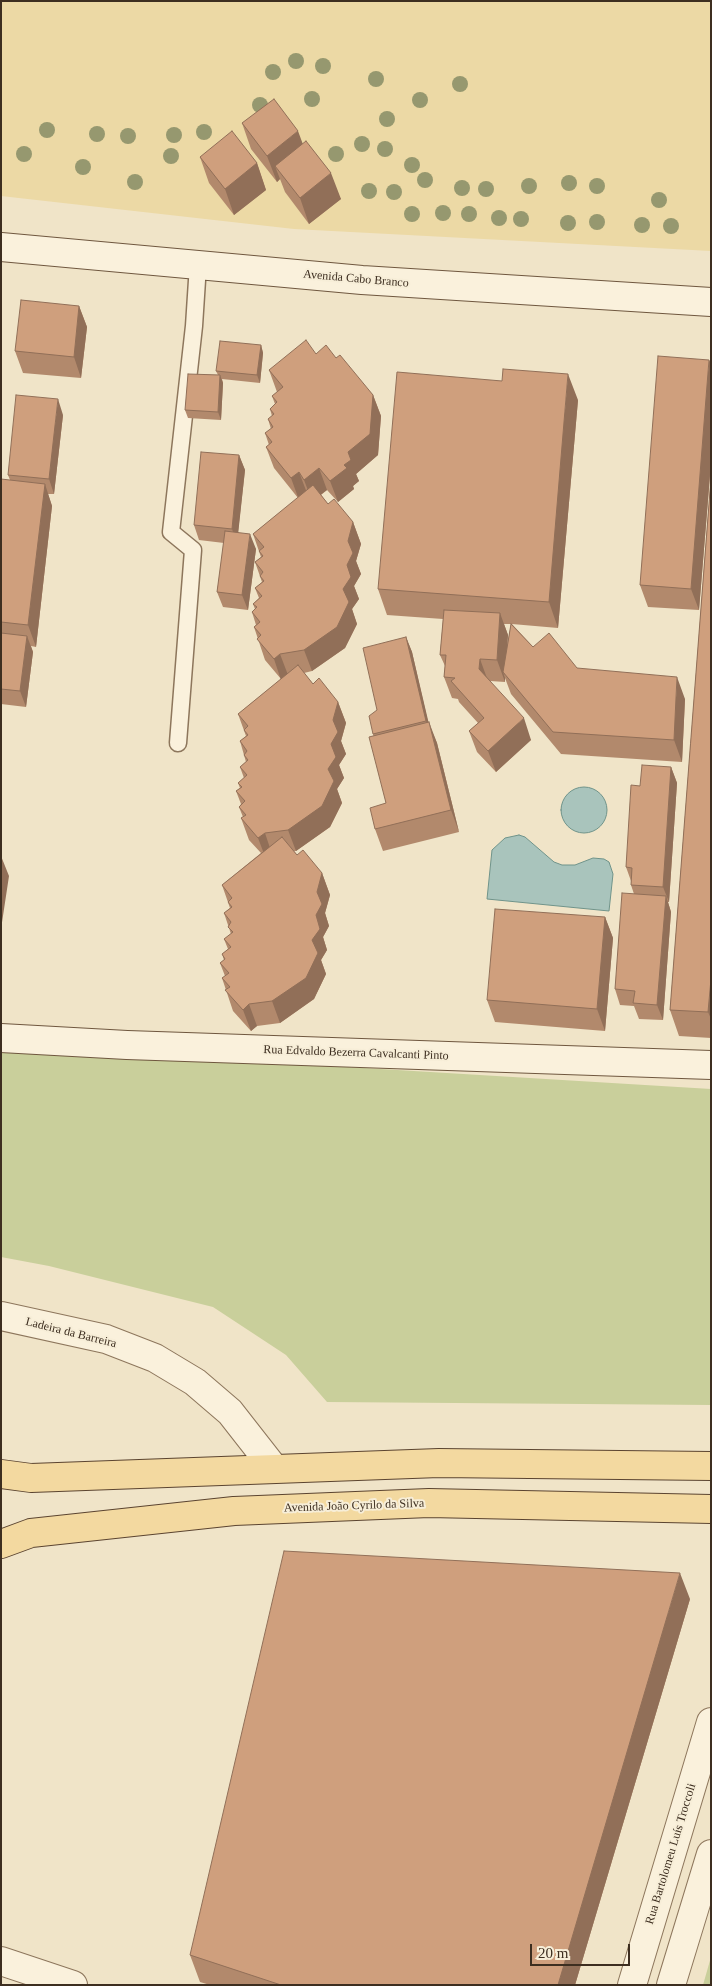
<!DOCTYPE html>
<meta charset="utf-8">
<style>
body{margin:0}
#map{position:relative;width:712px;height:1986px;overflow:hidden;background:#f0e4c8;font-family:Georgia,serif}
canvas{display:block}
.frame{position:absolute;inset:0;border:2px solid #3d2e20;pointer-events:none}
.scale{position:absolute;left:530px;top:1944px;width:100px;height:22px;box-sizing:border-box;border:2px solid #3d2e20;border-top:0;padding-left:6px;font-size:15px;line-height:18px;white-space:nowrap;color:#3d2e20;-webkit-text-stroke:4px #f7eed8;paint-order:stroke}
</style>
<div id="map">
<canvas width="712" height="1986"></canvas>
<div class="frame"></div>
<div class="scale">20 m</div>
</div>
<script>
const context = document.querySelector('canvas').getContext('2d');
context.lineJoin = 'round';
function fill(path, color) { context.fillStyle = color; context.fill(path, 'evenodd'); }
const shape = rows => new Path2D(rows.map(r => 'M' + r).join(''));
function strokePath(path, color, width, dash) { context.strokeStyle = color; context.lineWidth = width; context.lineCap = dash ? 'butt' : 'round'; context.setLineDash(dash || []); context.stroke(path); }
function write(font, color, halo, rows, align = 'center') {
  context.font = font + ' Georgia,serif'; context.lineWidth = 4; context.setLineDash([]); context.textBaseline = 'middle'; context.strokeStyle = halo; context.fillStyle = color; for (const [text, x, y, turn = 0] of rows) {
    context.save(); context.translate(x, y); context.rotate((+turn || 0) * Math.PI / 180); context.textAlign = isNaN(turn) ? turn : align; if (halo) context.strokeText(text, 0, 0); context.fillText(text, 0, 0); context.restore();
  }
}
fill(shape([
 [1,1046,711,1089,711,1405,327,1402,286,1355,213,1307,49,1266,1,1257],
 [711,1957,711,1985,703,1985]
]), '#c9cf9b');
fill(shape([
 [1,1,711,1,711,251,294,229,1,196]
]), '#ecd9a5');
const water = shape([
 '561 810a23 23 0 1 1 46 0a23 23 0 1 1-46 0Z',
 [519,835,525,837,554,862,562,865,575,865,593,858,604,859,609,862,613,874,609,911,487,899,492,850,505,838,519,835]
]);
fill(water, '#a9c4bc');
strokePath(water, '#6f938a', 1);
const service = shape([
 [178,743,193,550,171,532,194,326,198,265]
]);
const minor = shape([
 [1,1961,73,1985],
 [632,1985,711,1722],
 [671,1985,711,1854]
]);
const tertiary = shape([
 [1,1316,106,1339,155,1358,195,1382,230,1412,273,1467]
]);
const secondary = shape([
 [1,247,362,280,711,302],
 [1,1038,127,1045,711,1065]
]);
const primary = shape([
 [1,1474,31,1478,439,1463,711,1466],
 [1,1544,31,1533,234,1511,429,1503,711,1509]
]);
strokePath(service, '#8d765c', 19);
strokePath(minor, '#8d765c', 30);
strokePath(tertiary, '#8d765c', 30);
strokePath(secondary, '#6f573f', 30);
strokePath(primary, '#5b4430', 30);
strokePath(service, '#faf1dc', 16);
strokePath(minor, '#faf1dc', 28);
strokePath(tertiary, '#faf1dc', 28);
strokePath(secondary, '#faf1dc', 28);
strokePath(primary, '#f3d9a0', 28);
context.fillStyle = '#96986f';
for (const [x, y] of [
 [296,61],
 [323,66],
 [273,72],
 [376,79],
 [460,84],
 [312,99],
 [420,100],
 [260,105],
 [387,119],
 [47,130],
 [204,132],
 [97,134],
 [174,135],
 [128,136],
 [362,144],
 [385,149],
 [24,154],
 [336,154],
 [171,156],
 [412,165],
 [83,167],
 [425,180],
 [135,182],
 [569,183],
 [529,186],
 [597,186],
 [462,188],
 [486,189],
 [369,191],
 [394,192],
 [659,200],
 [443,213],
 [412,214],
 [469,214],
 [499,218],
 [521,219],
 [597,222],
 [568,223],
 [642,225],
 [671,226]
]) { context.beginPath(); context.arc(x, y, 8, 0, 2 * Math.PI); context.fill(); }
fill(shape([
 [242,123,303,144,341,199,309,224,285,192,280,179,277,182,251,149],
 [200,157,257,163,266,190,234,215,209,183],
 [79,306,87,327,81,378,23,373,15,351],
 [261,345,263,353,260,383,222,379,223,383,221,420,188,418,185,410,218,375,216,371],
 [316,354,336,358,373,395,381,416,378,455,356,474,359,481,353,486,354,489,338,502,327,490,321,495,328,504,353,522,361,544,356,561,361,574,354,586,359,599,352,609,357,624,345,648,312,671,304,673,313,684,338,702,346,723,341,741,346,754,339,765,344,778,337,789,342,803,330,827,296,851,294,851,297,855,322,873,330,895,325,913,329,926,323,937,327,950,321,960,326,974,314,999,280,1023,257,1026,251,1031,233,1011,222,978,225,976,220,963,224,960,222,954,228,949,224,939,231,934,224,913,230,908,222,885,261,853,249,840,241,818,243,817,239,807,241,804,236,791,240,788,238,783,244,778,240,767,246,762,240,741,246,736,238,714,281,679,265,660,254,627,256,625,252,612,255,609,253,604,259,598,255,588,262,582,255,562,261,557,253,534,298,498,274,468,266,447,269,445,265,433,271,429,268,419,272,416,270,409,275,404,272,396,277,392,269,370],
 [711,363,711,463,699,610,648,607,640,585],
 [578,400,558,628,512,624,533,647,577,668,685,699,682,762,561,754,511,694,505,678,505,682,490,681,531,740,496,772,477,752,469,731,478,723,459,702,458,699,452,698,444,677,445,666,440,655,443,619,387,615,378,589],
 [504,624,511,624,507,646,508,635],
 [63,415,54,494,48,494,52,506,36,647,31,646,33,652,26,707,1,704,1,481,10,480,8,475],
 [239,455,245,470,238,532,256,549,248,610,223,607,217,592,224,543,199,540,194,525],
 [711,478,711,1038,679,1036,670,1010],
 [406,637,412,652,428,722,437,743,459,832,383,851,375,829,386,803,373,734,377,710],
 [671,767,677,783,669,902,668,902,671,912,663,1020,639,1019,634,1006,620,1005,615,989,634,894,631,885,631,881,626,867,640,786],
 [605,917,613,938,605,1031,495,1022,487,1000],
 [690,1599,575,1985,210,1985,200,1982,190,1955]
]), '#b2896c');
fill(shape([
 [298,131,308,158,275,166,280,179,277,182,267,156],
 [257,163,266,190,234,215,225,189],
 [331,173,341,199,309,224,300,198],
 [79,306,87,327,81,378,74,357],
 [261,345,263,353,260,383,257,375],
 [709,360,711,363,711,463,699,610,691,589],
 [568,374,578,400,558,628,549,602],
 [220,375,223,383,221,420,218,412],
 [373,395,381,416,378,455,356,474,359,481,353,486,354,489,338,502,330,481,344,465,348,452],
 [58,399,63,415,54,494,49,479],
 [239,455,245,470,237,544,232,529],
 [319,468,327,490,312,501,304,480],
 [299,472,307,493,299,500,291,478],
 [45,484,52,506,36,647,28,625],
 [353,522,361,544,356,561,361,574,354,586,359,599,352,609,357,624,345,648,312,671,304,650,347,565,348,541],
 [250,534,256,549,248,610,242,595],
 [500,613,508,635,505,675,503,672,505,678,505,682,497,660],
 [27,636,33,652,26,707,20,691],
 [406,637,412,652,432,737,426,721],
 [280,654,288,675,281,680,274,659],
 [480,659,488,681,479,669],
 [677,677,685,699,682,762,674,740],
 [338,702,346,723,341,741,346,754,339,765,344,778,337,789,342,803,330,827,296,851,288,830,328,769,333,720],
 [524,718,531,740,496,772,488,751],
 [429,722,437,743,459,832,451,810],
 [671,767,677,783,669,902,663,887],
 [265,833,272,854,266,859,258,838],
 [1,856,9,876,1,929],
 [322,873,330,895,325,913,329,926,323,937,327,950,321,960,326,974,314,999,280,1023,272,1001,312,940,316,915,317,892],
 [666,896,671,912,663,1020,657,1005],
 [605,917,613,938,605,1031,597,1009],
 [711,979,711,1019,708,1012],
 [249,1004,257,1026,251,1031,243,1010],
 [680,1573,690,1599,575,1985,558,1985]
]), '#916f58');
const building = shape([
 [274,99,298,131,267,156,242,123,274,99],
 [232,131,257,163,225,189,200,157,232,131],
 [306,141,331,173,300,198,275,166,306,141],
 [21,300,79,306,74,357,15,351,21,300],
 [306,340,316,354,326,345,336,358,340,355,373,395,370,434,348,452,351,460,344,465,347,468,330,481,319,468,304,480,299,472,291,478,266,447,272,442,265,433,273,427,268,419,274,414,270,409,277,402,272,396,283,387,269,370,306,340],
 [220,341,261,345,257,375,216,371,220,341],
 [658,356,709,360,691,589,640,585,658,356],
 [503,369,568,374,549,602,378,589,397,372,502,381,503,369],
 [188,374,220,375,218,412,185,410,188,374],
 [16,395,58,399,49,479,8,475,16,395],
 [201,452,239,455,232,529,194,525,201,452],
 [711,478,711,979,708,1012,670,1010,711,478],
 [1,479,45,484,28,625,1,622,1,479],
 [313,485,328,504,334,499,353,522,348,541,353,553,347,565,351,577,343,589,349,602,337,627,304,650,280,654,274,659,257,639,261,635,254,627,260,622,252,612,257,607,253,604,262,596,255,588,264,581,260,576,263,572,255,562,263,556,259,551,264,547,253,534,313,485],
 [225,531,250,534,242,595,217,592,225,531],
 [444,610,500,613,497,660,480,659,479,669,524,718,488,751,469,731,484,718,451,681,455,678,444,677,446,655,440,655,444,610],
 [511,624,533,647,549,633,577,668,677,677,674,740,553,732,503,672,511,624],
 [1,633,27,636,20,691,1,689,1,633],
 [406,637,426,721,373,734,369,716,377,710,363,648,406,637],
 [298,665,313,684,319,678,338,702,333,720,338,732,331,744,336,757,328,769,334,781,322,806,288,830,265,833,258,838,241,818,246,815,239,807,245,801,236,791,242,787,238,783,247,775,240,767,248,760,244,755,247,751,240,741,248,735,244,730,248,726,238,714,298,665],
 [429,722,451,810,375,829,370,808,386,803,369,737,429,722],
 [642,765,671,767,663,887,631,885,632,868,626,867,631,785,640,786,642,765],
 [282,837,297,855,303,850,322,873,317,892,322,904,316,915,320,929,312,940,318,953,306,978,272,1001,249,1004,243,1010,225,990,230,987,222,978,229,973,220,963,225,959,222,954,231,947,224,939,233,932,228,927,231,922,224,913,232,907,228,902,232,898,222,885,282,837],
 [622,893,666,896,657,1005,633,1003,635,991,615,989,622,893],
 [495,909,605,917,597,1009,487,1000,495,909],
 [284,1551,680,1573,558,1985,281,1985,190,1955,284,1551]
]);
fill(building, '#cf9f7d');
strokePath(building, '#916f58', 1);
write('12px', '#3d2e20', '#f7eed8', [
 ["Avenida Cabo Branco",356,279,5],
 ["Rua Edvaldo Bezerra Cavalcanti Pinto",356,1053,2],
 ["Ladeira da Barreira",71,1333,14],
 ["Avenida João Cyrilo da Silva",354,1506,-2],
 ["Rua Bartolomeu Luís Troccoli",671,1854,-73]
]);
</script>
